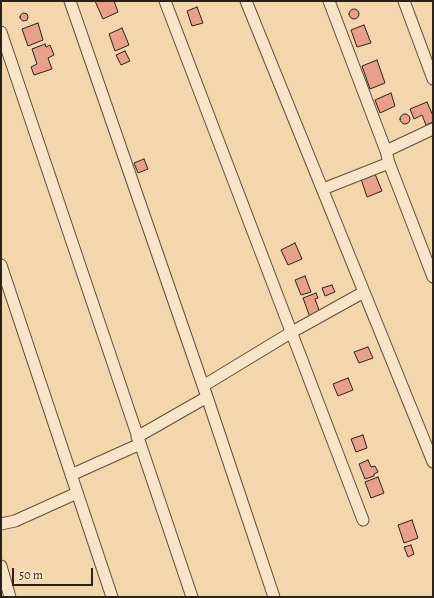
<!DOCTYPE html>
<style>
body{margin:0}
#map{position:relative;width:434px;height:598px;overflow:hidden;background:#f4d6ac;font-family:Alegreya,serif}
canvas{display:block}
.frame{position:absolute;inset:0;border:2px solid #2a2218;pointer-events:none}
.scale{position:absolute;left:12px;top:568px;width:81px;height:18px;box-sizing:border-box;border:2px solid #2a2218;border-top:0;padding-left:5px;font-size:12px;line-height:14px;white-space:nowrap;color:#2a2218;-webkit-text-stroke:3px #f8e4c9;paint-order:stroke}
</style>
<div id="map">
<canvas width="434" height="598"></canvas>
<div class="frame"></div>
<div class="scale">50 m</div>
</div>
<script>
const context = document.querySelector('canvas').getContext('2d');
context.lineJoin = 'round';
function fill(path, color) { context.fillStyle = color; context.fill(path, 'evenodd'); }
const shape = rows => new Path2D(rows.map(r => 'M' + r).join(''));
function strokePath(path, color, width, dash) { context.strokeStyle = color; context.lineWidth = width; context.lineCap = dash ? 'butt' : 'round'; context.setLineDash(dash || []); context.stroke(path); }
const building = shape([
 [95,1,114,1,118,12,103,19,95,1],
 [197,7,203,23,192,26,187,11,197,7],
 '349 14a5 5 0 1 1 10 0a5 5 0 1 1-10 0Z',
 '20 17a4 4 0 1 1 8 0a4 4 0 1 1-8 0Z',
 [38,23,43,40,28,46,22,29,38,23],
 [364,25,371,43,357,47,351,30,364,25],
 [122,28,129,45,115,51,109,34,122,28],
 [45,44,46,47,50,45,54,55,48,58,52,69,34,75,31,67,37,64,32,49,45,44],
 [125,51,130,61,121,65,116,55,125,51],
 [377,60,385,83,370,89,362,66,377,60],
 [391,93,395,106,380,113,375,100,391,93],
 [427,102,433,116,433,122,426,125,422,115,414,119,410,109,427,102],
 '400 119a5 5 0 1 1 10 0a5 5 0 1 1-10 0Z',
 [144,159,148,169,138,173,134,163,144,159],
 [375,174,382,191,367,197,361,179,375,174],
 [295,243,302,259,288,265,281,250,295,243],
 [305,276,311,292,301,295,295,280,305,276],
 [332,285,335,292,325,296,322,288,332,285],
 [316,293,318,298,315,299,321,316,311,320,303,298,316,293],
 [368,347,373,358,359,363,354,352,368,347],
 [348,378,353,390,338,396,333,384,348,378],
 [363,435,367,448,356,452,351,439,363,435],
 [368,460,371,467,375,466,378,472,374,474,374,476,365,479,359,464,368,460],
 [378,477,384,493,371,498,365,482,378,477],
 [412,520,418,538,404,543,398,525,412,520],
 [411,545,414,554,408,557,404,547,411,545]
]);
fill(building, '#e9a088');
strokePath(building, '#2a2218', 1);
const street = shape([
 [70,1,207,397,274,597],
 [165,1,363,520],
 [246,1,433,462],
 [329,1,386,151,389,163,433,277],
 [404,1,433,79],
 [1,32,192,597],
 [386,151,433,129],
 [323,189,389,163],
 [1,265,112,597],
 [203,386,292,332,364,292],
 [137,437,207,397],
 [71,475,140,444],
 [1,524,15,521,77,493],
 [1,566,10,597]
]);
strokePath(street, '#5c4f3d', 13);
strokePath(street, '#f8e4c9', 11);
</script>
